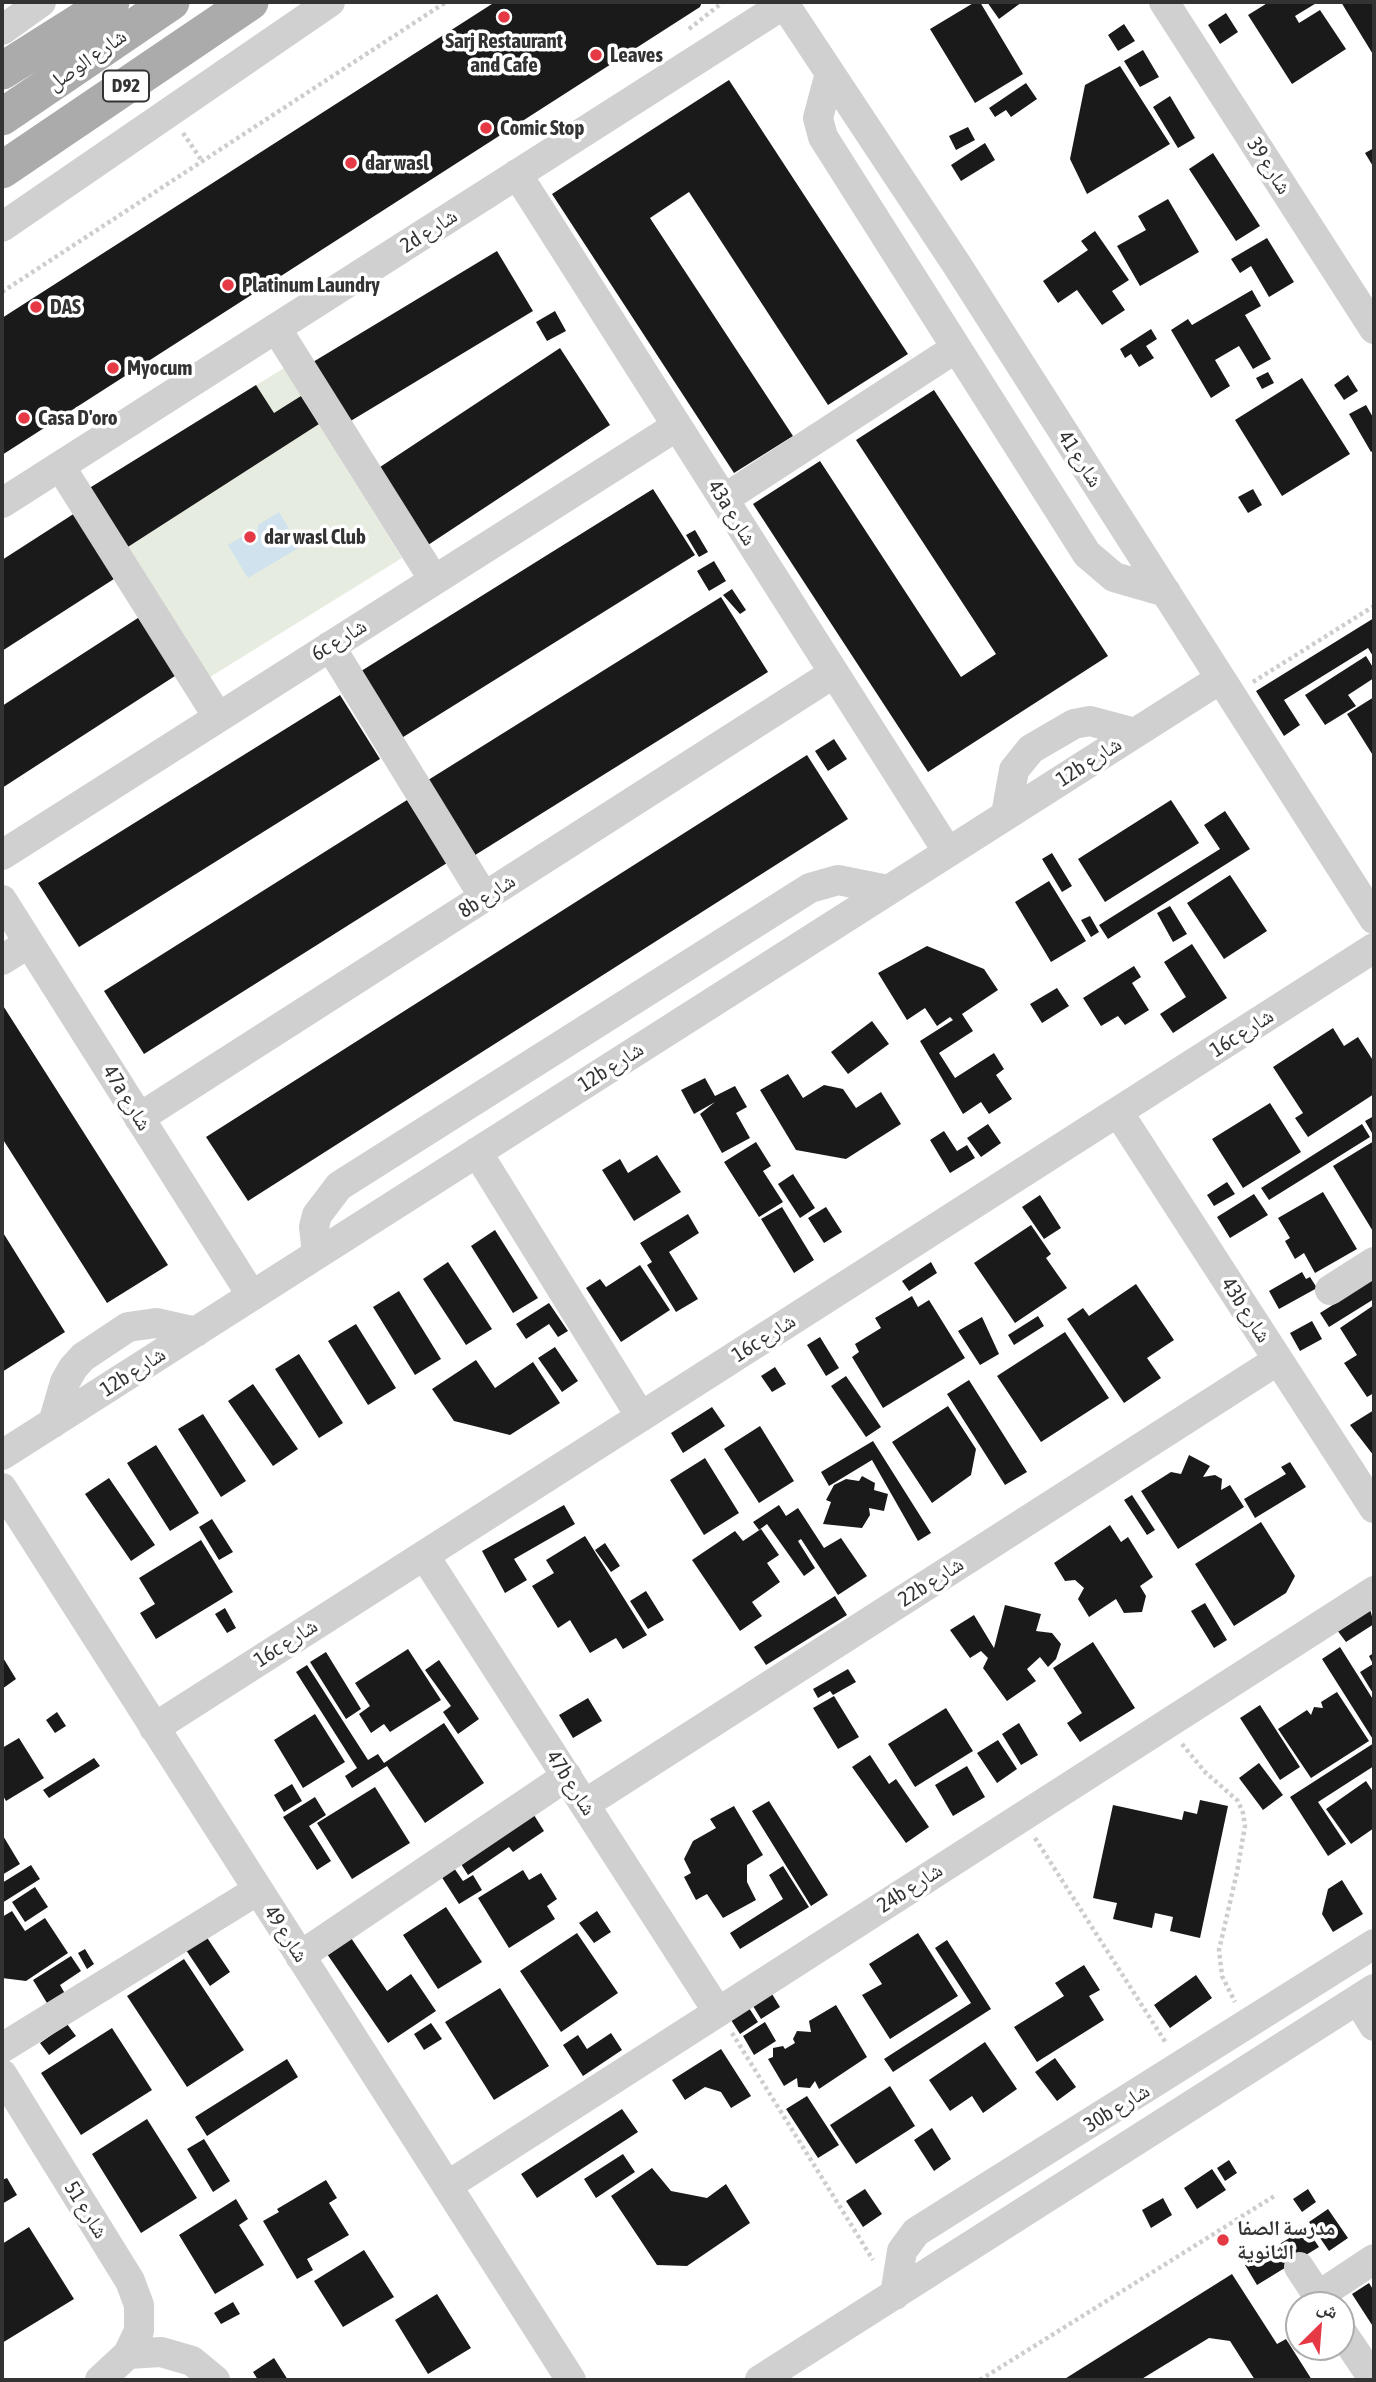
<!DOCTYPE html>
<meta charset="utf-8">
<style>
body{margin:0}
#map{position:relative;width:1376px;height:2382px;overflow:hidden;background:#fff;font-family:"Asap Condensed","Noto Naskh Arabic",sans-serif}
canvas{display:block}
.frame{position:absolute;inset:0;border:4px solid #333;pointer-events:none}
.north{position:absolute;left:1285px;top:2291px;width:70px;height:70px;box-sizing:border-box;background:#fff;border:2px solid #adadad;border-radius:50%;rotate:25deg;font-size:19px;font-weight:700;line-height:28px;text-align:center;color:#333}
.north::after{content:'';display:block;margin:auto;width:24px;height:32px;background:#e63946;clip-path:polygon(50% 0,100% 100%,50% 72%,0 100%)}
</style>
<div id="map">
<canvas width="1376" height="2382"></canvas>
<div class="frame"></div>
<div class="north">ش</div>
</div>
<script>
const context = document.querySelector('canvas').getContext('2d');
context.lineJoin = 'round';
function fill(path, color) { context.fillStyle = color; context.fill(path, 'evenodd'); }
const shape = rows => new Path2D(rows.map(r => 'M' + r).join(''));
function strokePath(path, color, width, dash) { context.strokeStyle = color; context.lineWidth = width; context.lineCap = dash ? 'butt' : 'round'; context.setLineDash(dash || []); context.stroke(path); }
function write(font, color, halo, rows, align = 'center') {
  context.font = font + ' "Asap Condensed","Noto Naskh Arabic",sans-serif'; context.lineWidth = 7; context.setLineDash([]); context.textBaseline = 'middle'; context.strokeStyle = halo; context.fillStyle = color; for (const [text, x, y, turn = 0] of rows) {
    context.save(); context.translate(x, y); context.rotate((+turn || 0) * Math.PI / 180); context.textAlign = isNaN(turn) ? turn : align; if (halo) context.strokeText(text, 0, 0); context.fillText(text, 0, 0); context.restore();
  }
}
fill(shape([
 [284,368,402,558,210,677,83,492]
]), '#e6ecdf');
fill(shape([
 [279,512,300,547,248,578,228,545,247,534,257,533,258,525]
]), '#cfe2ee');
fill(shape([
 [495,2,702,2,700,7,2,455,2,318],
 [975,2,980,2,1023,74,975,103,930,29],
 [987,2,1022,2,999,19],
 [1269,2,1318,2,1295,16,1299,23,1320,10,1346,49,1292,84,1248,15],
 [1341,2,1374,2,1374,56],
 [1226,13,1238,32,1220,44,1208,25],
 [1124,24,1135,41,1118,51,1108,35],
 [1143,50,1159,77,1140,87,1124,61],
 [1120,66,1170,144,1087,194,1070,159,1085,85],
 [729,80,908,354,828,405,689,192,650,218,793,436,734,473,552,194],
 [1026,83,1037,99,1011,117,1006,110,995,117,989,108],
 [1170,96,1195,138,1178,148,1153,107],
 [968,127,975,140,956,150,949,136],
 [985,143,995,160,961,181,951,165],
 [1374,148,1374,168,1365,153],
 [1213,153,1260,226,1236,241,1189,169],
 [1168,199,1199,252,1140,286,1117,246,1146,230,1138,216],
 [1095,231,1129,280,1112,291,1125,310,1102,325,1077,290,1058,303,1043,281,1088,250,1081,241],
 [1267,238,1294,282,1269,297,1251,266,1240,273,1231,259],
 [497,251,533,311,344,425,308,365],
 [1252,290,1261,306,1245,315,1271,359,1253,369,1239,346,1215,360,1230,386,1211,398,1171,330,1188,319,1192,325],
 [555,311,566,331,547,341,536,322],
 [1151,329,1157,339,1146,346,1154,358,1139,367,1131,354,1125,358,1120,349],
 [560,348,610,425,425,547,374,471],
 [1268,372,1274,383,1262,389,1256,378],
 [1348,375,1358,391,1344,400,1334,385],
 [1302,378,1350,454,1282,496,1235,420],
 [256,385,274,413,301,396,319,424,120,552,83,492],
 [934,390,1108,656,928,772,753,504,820,461,961,677,996,654,856,440],
 [1366,405,1374,419,1374,450,1371,452,1349,414],
 [653,489,695,555,400,739,358,673],
 [1253,489,1262,505,1248,513,1238,497],
 [75,513,117,577,2,651,2,560],
 [695,530,708,552,699,557,686,535],
 [714,561,726,581,709,591,697,571],
 [732,589,746,610,740,614,723,595],
 [721,597,768,672,472,857,425,782],
 [141,616,178,674,2,788,2,706],
 [1374,618,1374,658,1368,648,1284,700,1300,725,1284,736,1256,691],
 [1366,656,1374,669,1374,678,1348,695,1356,706,1325,725,1305,695],
 [340,695,380,759,79,947,38,883],
 [1374,697,1374,757,1347,714],
 [834,739,847,759,828,771,815,751],
 [807,755,848,819,248,1201,206,1137],
 [407,800,447,863,144,1054,104,991],
 [1171,800,1199,843,1105,902,1078,859],
 [1225,811,1250,849,1108,939,1099,925,1220,849,1204,825],
 [1052,853,1072,886,1062,892,1042,859],
 [1230,875,1267,931,1224,959,1187,903],
 [1049,881,1086,941,1051,962,1015,902],
 [1170,906,1187,934,1173,942,1157,913],
 [1090,916,1099,932,1091,937,1081,920],
 [1192,944,1227,998,1173,1033,1160,1014,1186,997,1164,962],
 [927,946,984,969,998,990,962,1014,973,1031,939,1053,955,1078,994,1053,1004,1069,996,1075,1012,1099,989,1114,981,1102,963,1114,920,1041,953,1020,950,1017,937,1026,925,1008,907,1020,878,973],
 [1134,966,1141,977,1132,983,1149,1010,1125,1025,1118,1016,1101,1026,1083,998],
 [1057,988,1069,1006,1042,1023,1030,1004],
 [2,1004,168,1265,107,1303,2,1138],
 [872,1021,889,1044,848,1074,831,1052],
 [1333,1028,1344,1046,1358,1037,1374,1062,1374,1094,1308,1137,1295,1118,1303,1113,1273,1067],
 [788,1074,803,1098,824,1085,843,1089,856,1108,881,1092,901,1124,846,1159,796,1150,760,1090],
 [705,1078,715,1096,735,1086,747,1107,736,1113,750,1138,722,1153,700,1114,715,1102,694,1114,681,1090],
 [1270,1103,1301,1152,1243,1188,1212,1139],
 [1374,1116,1374,1132,1372,1133,1365,1121],
 [988,1124,1001,1143,981,1157,967,1138],
 [1362,1124,1370,1137,1269,1200,1261,1188],
 [944,1131,957,1151,967,1145,975,1158,950,1173,930,1140],
 [1374,1141,1374,1233,1333,1166],
 [756,1142,771,1166,763,1171,783,1202,759,1217,724,1162],
 [657,1155,681,1192,634,1221,602,1170,620,1159,628,1173],
 [793,1174,815,1208,800,1218,778,1184],
 [1227,1182,1235,1194,1214,1206,1207,1195],
 [1323,1192,1357,1249,1315,1273,1304,1253,1295,1259,1285,1241,1290,1238,1278,1218],
 [1254,1194,1268,1215,1230,1238,1217,1217],
 [1040,1195,1061,1228,1044,1239,1022,1207],
 [782,1207,814,1260,794,1273,761,1219],
 [826,1207,842,1232,824,1243,808,1218],
 [688,1214,699,1233,669,1252,698,1299,676,1312,647,1265,652,1262,640,1243],
 [1031,1225,1051,1254,1046,1258,1067,1288,1015,1323,974,1263],
 [495,1230,538,1298,513,1313,471,1246],
 [2,1231,65,1332,2,1372],
 [448,1262,492,1329,466,1345,423,1279],
 [931,1262,937,1273,909,1291,902,1281],
 [640,1265,670,1310,621,1342,586,1288,600,1279,606,1287],
 [1302,1272,1306,1279,1310,1277,1317,1288,1279,1309,1269,1291],
 [1374,1279,1374,1299,1329,1327,1320,1313],
 [1136,1284,1174,1340,1147,1358,1161,1378,1124,1403,1067,1319,1083,1308,1089,1316],
 [399,1291,441,1359,415,1375,373,1307],
 [912,1296,918,1307,929,1300,965,1358,883,1408,852,1357,859,1352,855,1344,881,1328,875,1318],
 [549,1303,568,1331,558,1337,549,1324,526,1339,516,1324],
 [1374,1305,1374,1393,1367,1397,1344,1363,1357,1355,1340,1328],
 [1038,1316,1044,1326,1014,1345,1008,1335],
 [982,1317,999,1354,980,1365,958,1331],
 [1312,1321,1322,1339,1300,1351,1290,1333],
 [356,1324,396,1388,368,1405,328,1341],
 [1065,1332,1109,1398,1041,1442,997,1376],
 [820,1337,839,1368,826,1376,807,1345],
 [555,1347,578,1381,562,1392,538,1358],
 [299,1354,343,1423,319,1438,275,1369],
 [476,1360,495,1388,533,1362,560,1403,510,1435,454,1421,432,1389],
 [775,1367,786,1384,772,1392,761,1376],
 [846,1376,881,1427,866,1437,831,1386],
 [969,1380,1027,1472,1005,1485,947,1394],
 [253,1384,298,1449,273,1466,228,1401],
 [948,1406,976,1449,971,1475,932,1503,892,1442],
 [712,1407,725,1426,683,1453,671,1433],
 [1374,1410,1374,1456,1350,1425],
 [203,1414,246,1481,221,1497,178,1429],
 [760,1426,794,1481,759,1503,724,1449],
 [873,1441,931,1533,918,1541,872,1460,829,1486,821,1472],
 [156,1445,199,1513,170,1531,127,1463],
 [1189,1455,1210,1466,1203,1477,1215,1475,1222,1479,1221,1490,1230,1485,1244,1507,1178,1549,1141,1491,1171,1472,1181,1474],
 [705,1458,739,1513,704,1535,670,1480],
 [1290,1462,1306,1487,1255,1518,1244,1499,1286,1474,1281,1467],
 [862,1476,875,1483,874,1490,888,1494,884,1511,869,1508,870,1515,862,1528,823,1524,831,1502,826,1500,834,1485,846,1479,859,1481],
 [109,1478,155,1545,131,1561,85,1494],
 [1132,1495,1155,1530,1147,1535,1124,1500],
 [564,1505,575,1524,514,1559,527,1580,505,1593,482,1551],
 [779,1505,786,1516,798,1508,824,1548,841,1538,867,1576,838,1595,801,1539,798,1541,815,1568,804,1576,767,1524,759,1530,753,1522],
 [212,1519,233,1552,219,1560,199,1527],
 [1261,1522,1295,1576,1286,1593,1234,1626,1195,1564],
 [1110,1525,1121,1542,1128,1537,1153,1577,1140,1586,1146,1596,1142,1612,1124,1613,1116,1599,1089,1617,1078,1599,1084,1588,1075,1580,1065,1581,1054,1563],
 [761,1529,779,1555,767,1563,780,1582,752,1602,762,1616,740,1631,692,1560,735,1531,743,1541],
 [585,1536,647,1635,623,1649,616,1638,590,1653,570,1620,558,1628,532,1586,554,1573,546,1560],
 [201,1540,233,1592,156,1639,140,1613,155,1604,139,1578],
 [605,1543,620,1566,611,1572,595,1550],
 [646,1591,664,1620,648,1629,630,1601],
 [835,1596,847,1615,766,1665,754,1647],
 [1205,1603,1227,1640,1214,1648,1191,1611],
 [1005,1605,1041,1614,1036,1631,1052,1633,1061,1644,1056,1659,1048,1667,1040,1657,1027,1669,1036,1681,1007,1701,983,1668,988,1658,981,1651,970,1658,950,1630,974,1615,994,1648],
 [225,1608,236,1628,227,1633,215,1614],
 [1370,1609,1374,1624,1346,1642,1337,1630],
 [1093,1642,1135,1708,1080,1742,1067,1723,1082,1713,1053,1668],
 [1340,1647,1374,1701,1374,1741,1322,1659],
 [408,1649,441,1700,390,1732,384,1724,371,1733,359,1714,370,1706,355,1683],
 [326,1652,361,1709,346,1719,310,1662],
 [1374,1653,1374,1695,1360,1672,1373,1664,1369,1656],
 [2,1656,16,1679,2,1689],
 [439,1660,479,1719,458,1734,443,1712,451,1706,425,1670],
 [307,1665,368,1760,378,1754,384,1763,444,1723,484,1783,425,1823,387,1766,352,1788,345,1776,357,1768,296,1672],
 [848,1669,856,1682,833,1695,830,1691,818,1698,813,1689],
 [1337,1692,1369,1741,1311,1778,1278,1729,1307,1710,1311,1715,1314,1707,1323,1708,1321,1702],
 [834,1696,859,1737,838,1749,813,1708],
 [588,1698,602,1721,573,1738,559,1715],
 [1260,1705,1300,1767,1280,1780,1240,1718],
 [946,1708,973,1751,915,1787,888,1744],
 [57,1712,66,1726,55,1733,46,1720],
 [315,1714,345,1762,303,1788,274,1740],
 [1019,1723,1038,1755,1021,1765,1002,1734],
 [19,1738,44,1778,6,1801,2,1794,2,1748],
 [998,1740,1017,1769,997,1783,977,1753],
 [1374,1743,1374,1766,1318,1802,1346,1844,1328,1856,1290,1797],
 [870,1755,889,1784,896,1779,929,1827,906,1843,852,1767],
 [94,1758,100,1766,49,1798,43,1790],
 [1259,1763,1283,1795,1263,1810,1239,1778],
 [967,1766,985,1797,953,1816,935,1785],
 [1366,1781,1374,1793,1374,1828,1351,1844,1326,1809],
 [292,1784,302,1801,284,1812,274,1795],
 [375,1787,410,1843,352,1879,317,1823],
 [315,1797,326,1815,309,1826,331,1861,317,1870,283,1817],
 [1200,1800,1228,1806,1200,1938,1170,1931,1173,1917,1155,1913,1152,1928,1113,1919,1117,1903,1093,1898,1113,1805,1182,1820,1184,1811,1197,1814],
 [769,1801,828,1895,811,1906,752,1811],
 [734,1806,763,1855,747,1865,747,1882,756,1900,723,1918,707,1894,696,1900,684,1877,691,1873,684,1859,693,1841,716,1828,710,1819],
 [534,1815,544,1831,513,1852,509,1847,468,1875,461,1864],
 [2,1834,20,1864,2,1875],
 [31,1865,40,1879,2,1903,2,1883],
 [783,1866,809,1907,740,1949,730,1933,783,1899,769,1875],
 [454,1868,463,1881,473,1875,482,1890,459,1904,441,1876],
 [523,1870,529,1880,541,1873,557,1899,547,1906,555,1919,509,1948,478,1898],
 [1342,1880,1363,1914,1333,1932,1322,1914,1328,1889],
 [35,1887,48,1907,25,1922,12,1902],
 [446,1907,482,1962,438,1989,403,1935],
 [12,1911,25,1931,45,1918,68,1953,26,1981,2,1978,2,1917],
 [597,1911,611,1932,594,1943,579,1923],
 [204,1933,230,1972,210,1986,184,1947],
 [577,1933,618,1993,561,2032,520,1971],
 [918,1933,958,1996,890,2039,862,1995,882,1984,869,1964],
 [349,1935,387,1991,411,1974,436,2011,388,2043,325,1951],
 [947,1940,991,2009,893,2072,884,2059,971,2003,935,1948],
 [85,1949,94,1964,87,1969,78,1953],
 [71,1956,81,1971,60,1985,67,1997,50,2008,33,1980],
 [184,1959,244,2050,187,2087,127,1996],
 [1084,1965,1100,1990,1089,1996,1104,2020,1037,2062,1014,2027,1064,1996,1055,1983],
 [1196,1975,1212,1998,1170,2028,1154,2005],
 [500,1988,549,2066,494,2100,445,2022],
 [772,1994,780,2007,761,2019,753,2006],
 [836,2005,867,2057,819,2089,815,2081,810,2088,798,2087,797,2078,784,2086,768,2059,773,2057,773,2048,783,2046,785,2049,795,2043,793,2039,797,2031,811,2032,809,2021],
 [749,2008,758,2022,740,2034,731,2020],
 [765,2022,776,2041,754,2055,743,2036],
 [431,2023,442,2039,424,2050,414,2034],
 [67,2024,76,2036,49,2055,40,2043],
 [112,2028,152,2090,81,2135,41,2073],
 [611,2033,622,2050,583,2076,563,2045,578,2035,587,2049],
 [985,2042,1017,2089,983,2113,972,2096,950,2111,929,2080],
 [721,2049,751,2096,731,2108,721,2092,705,2087,685,2100,672,2080],
 [1055,2058,1076,2087,1057,2101,1035,2072],
 [287,2059,298,2077,207,2136,195,2117],
 [890,2086,915,2126,856,2164,830,2125],
 [807,2096,839,2145,818,2158,786,2109],
 [622,2109,638,2132,537,2198,521,2174],
 [147,2119,197,2198,141,2233,92,2154],
 [932,2128,951,2159,934,2171,914,2140],
 [204,2139,230,2181,213,2192,187,2149],
 [623,2154,635,2172,596,2198,584,2179],
 [1229,2160,1237,2173,1225,2181,1217,2168],
 [652,2168,671,2191,707,2198,726,2184,750,2223,687,2266,657,2265,611,2196],
 [1212,2169,1226,2190,1197,2209,1184,2188],
 [7,2178,17,2195,2,2204,2,2180],
 [326,2180,337,2198,329,2203,349,2235,307,2259,313,2270,297,2279,263,2221,279,2212,277,2209],
 [865,2189,882,2214,863,2227,846,2201],
 [1308,2189,1316,2202,1302,2212,1293,2199],
 [1163,2198,1172,2215,1151,2228,1142,2210],
 [236,2199,248,2219,239,2225,264,2265,215,2294,179,2235],
 [1328,2209,1348,2238,1329,2251,1309,2222],
 [29,2227,74,2299,2,2343,2,2244],
 [1306,2228,1319,2247,1257,2285,1245,2265],
 [364,2250,394,2297,343,2327,314,2281],
 [1232,2274,1277,2344,1286,2339,1312,2380,1255,2380,1230,2341,1209,2338,1140,2380,1063,2380],
 [1369,2283,1374,2291,1374,2328,1352,2294],
 [437,2294,471,2348,428,2374,395,2320],
 [233,2302,240,2314,221,2324,214,2313],
 [274,2358,288,2380,258,2380,253,2372]
]), '#1a1a1a');
strokePath(shape([
 [689,29,723,2],
 [183,133,202,161],
 [2,292,446,2],
 [1253,682,1374,606],
 [1182,1744,1205,1772,1238,1801,1243,1813,1245,1826,1237,1872,1219,1950,1222,1976,1235,2002],
 [1035,1838,1166,2043],
 [732,2033,873,2260],
 [980,2380,1276,2195]
]), '#cdcdcd', 4.5, [3.5, 3.5]);
strokePath(shape([
 [783,2,957,265,1374,919],
 [1164,2,1374,329],
 [2,30,41,2],
 [830,73,818,118,823,137,1087,554,1114,577,1166,592],
 [517,174,948,852],
 [2,227,330,2],
 [276,328,434,580],
 [60,466,218,717],
 [724,499,956,348],
 [2,503,784,4],
 [330,646,484,897],
 [1006,815,1014,770,1031,749,1074,724,1090,721,1135,733],
 [2,855,677,426],
 [2,900,252,1296],
 [2,960,29,943],
 [1118,1112,1374,1508],
 [139,1118,834,673],
 [477,1152,641,1417],
 [317,1254,314,1227,317,1215,339,1186,810,888,838,880,888,890],
 [1330,1290,1374,1262],
 [53,1423,65,1382,73,1368,83,1357,128,1327,156,1323,196,1332],
 [2,1455,1220,679],
 [2,1488,571,2380],
 [424,1555,718,2012],
 [154,1728,1374,948],
 [585,1804,1278,1360],
 [300,1956,567,1776],
 [1358,2000,1374,2026],
 [2,2048,258,1890],
 [2,2074,130,2281,139,2305,139,2331,128,2354,100,2380],
 [447,2186,1374,1591],
 [1299,2267,1324,2305],
 [895,2295,902,2251,916,2232,1374,1944],
 [1318,2296,1374,2259],
 [1341,2331,1374,2380],
 [128,2354,161,2352,192,2361,215,2380],
 [760,2380,1374,1989]
]), '#d0d0d0', 30);
strokePath(shape([
 [2,71,111,2],
 [2,117,171,2],
 [2,170,250,2]
]), '#ababab', 37);
for (const [x, y, r, color] of [
 [504,17,7,"#e63946"],
 [596,55,7,"#e63946"],
 [486,128,7,"#e63946"],
 [351,163,7,"#e63946"],
 [228,285,7,"#e63946"],
 [36,307,7,"#e63946"],
 [113,368,7,"#e63946"],
 [24,418,7,"#e63946"],
 [250,537,7,"#e63946"],
 [1223,2240,7,"#e63946"]
]) { const dot = new Path2D(); dot.arc(x, y, r, 0, 2 * Math.PI); context.fillStyle = color; context.fill(dot); strokePath(dot, '#fff', 2.5); }
for (const [x, y, w] of [
 [126,86,46]
]) { const box = new Path2D(); box.roundRect(x - w / 2, y - 15.5, w, 31, 5); context.fillStyle = '#fff'; context.fill(box); strokePath(box, '#333', 2); }
write('bold 19px', '#333', null, [
 ["D92",126,86]
]);
write('bold 21px', '#333', '#fff', [
 ["Sarj Restaurant",504,41,"center"],
 ["and Cafe",504,65,"center"],
 ["Leaves",610,55],
 ["Comic Stop",500,128],
 ["dar wasl",365,163],
 ["Platinum Laundry",242,285],
 ["DAS",50,307],
 ["Myocum",127,368],
 ["Casa D'oro",38,418],
 ["dar wasl Club",264,537],
 ["مدرسة الصفا",1237,2228],
 ["الثانوية",1237,2252]
], 'left');
write('21px', '#333', '#fff', [
 ["شارع الوصل",87,60,-35],
 ["شارع 39",1269,166,57],
 ["2d شارع",429,231,-33],
 ["شارع 41",1080,459,57],
 ["43a شارع",732,513,58],
 ["6c شارع",339,640,-32],
 ["12b شارع",1089,762,-33],
 ["8b شارع",487,896,-33],
 ["16c شارع",1242,1033,-33],
 ["12b شارع",611,1067,-33],
 ["47a شارع",127,1098,58],
 ["43b شارع",1246,1310,57],
 ["16c شارع",764,1338,-33],
 ["12b شارع",133,1372,-33],
 ["22b شارع",931,1582,-33],
 ["16c شارع",286,1643,-33],
 ["47b شارع",571,1783,57],
 ["24b شارع",910,1888,-33],
 ["شارع 49",286,1934,57],
 ["30b شارع",1117,2108,-32],
 ["شارع 51",86,2210,58]
]);
</script>
